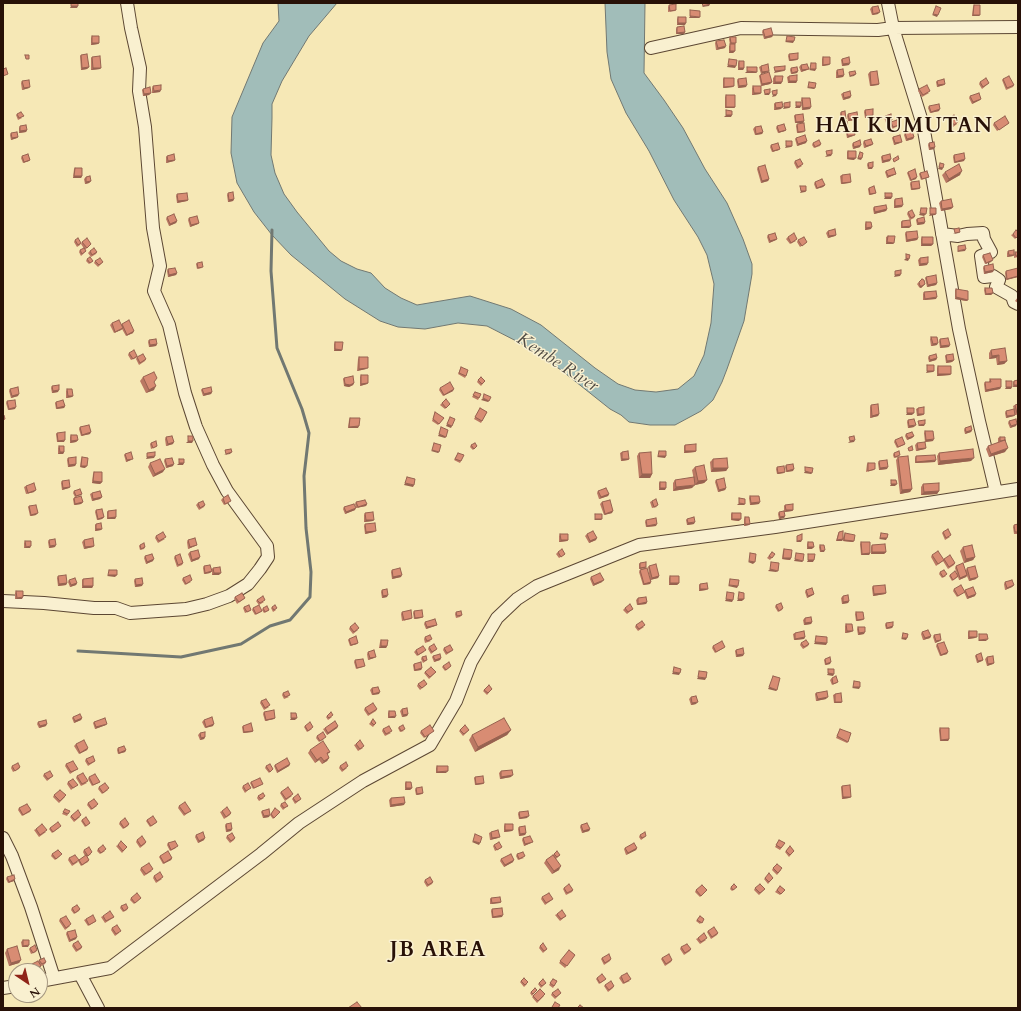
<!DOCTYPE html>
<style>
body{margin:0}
#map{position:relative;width:1021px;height:1011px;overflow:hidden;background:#f6e8b6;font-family:Cardo,serif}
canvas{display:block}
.frame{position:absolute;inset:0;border:4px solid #281107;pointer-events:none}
.north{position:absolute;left:8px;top:963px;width:40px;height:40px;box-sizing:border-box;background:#f9f0d0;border:1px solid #a59780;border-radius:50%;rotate:145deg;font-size:11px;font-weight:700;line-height:16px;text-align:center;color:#281107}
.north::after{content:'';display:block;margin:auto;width:14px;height:18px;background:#8f2418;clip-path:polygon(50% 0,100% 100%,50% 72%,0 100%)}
</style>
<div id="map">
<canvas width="1021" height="1011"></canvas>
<div class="frame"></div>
<div class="north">N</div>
</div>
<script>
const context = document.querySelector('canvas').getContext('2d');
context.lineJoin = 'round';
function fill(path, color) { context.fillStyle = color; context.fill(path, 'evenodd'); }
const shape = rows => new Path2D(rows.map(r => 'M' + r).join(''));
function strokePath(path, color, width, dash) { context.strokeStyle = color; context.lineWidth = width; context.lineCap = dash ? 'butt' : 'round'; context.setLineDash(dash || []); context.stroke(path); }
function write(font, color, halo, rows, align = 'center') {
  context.font = font + ' Cardo,serif'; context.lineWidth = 3; context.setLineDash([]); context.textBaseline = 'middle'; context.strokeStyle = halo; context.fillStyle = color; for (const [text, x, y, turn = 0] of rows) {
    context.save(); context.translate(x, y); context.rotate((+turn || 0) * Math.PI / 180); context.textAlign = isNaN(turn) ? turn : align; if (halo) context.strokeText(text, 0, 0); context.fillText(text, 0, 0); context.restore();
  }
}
const water = shape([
 [278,3,337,3,309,36,282,81,272,104,272,118,271,155,275,173,284,194,297,212,329,251,341,261,357,269,371,273,385,288,401,298,417,305,470,296,511,309,541,325,595,368,618,384,635,390,656,392,678,389,694,376,704,355,711,323,714,284,707,255,698,237,674,200,649,151,626,113,611,79,607,52,605,3,645,3,644,73,664,100,683,128,705,169,727,203,743,239,752,264,752,274,744,321,727,369,722,382,713,400,701,411,675,425,650,425,629,422,621,415,610,409,561,370,526,346,487,326,458,323,425,329,398,327,380,321,345,299,291,255,272,235,254,212,237,183,231,153,232,117,263,43,279,21,278,3]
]);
fill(water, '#a1bdb9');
strokePath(water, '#717872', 1);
strokePath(shape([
 [78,651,181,657,241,644,270,626,290,620,310,597,311,572,306,528,304,476,309,433,302,409,277,348,271,271,272,230]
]), '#717872', 3);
const minor = shape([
 [888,3,893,28,923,125,959,329,979,421,996,492],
 [651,48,741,28,878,30,893,28,1018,27],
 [942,234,958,236,967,234,983,233,984,239,991,252,981,256,984,277,993,276,999,280,996,287,1012,296,1014,302,1018,304],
 [3,601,44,603,94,608,116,608,130,613,186,609,207,604,229,596,248,584,260,569,268,557,267,546,227,491,213,465,196,427,185,393,169,325,154,291,160,266,153,228,145,127,139,91,140,68,131,28,127,3],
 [3,838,12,856,31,907,54,978],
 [80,974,98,1008],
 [40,981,110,968,261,854,299,823,363,781,430,745,456,701,471,662,497,618,517,599,537,586,639,545,775,527,1018,489],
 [3,988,16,986]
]);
strokePath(minor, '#5c4733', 14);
strokePath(minor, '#f9f0d0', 12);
fill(shape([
 [669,5,676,10,675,11,668,12,668,7],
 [974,5,979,16,972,16,973,7],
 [872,7,878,14,872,15,870,9],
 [678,17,685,25,677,25,677,19],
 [677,27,685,32,684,34,676,34,676,29],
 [763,30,773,35,772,37,764,39,762,32],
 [92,36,99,43,98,44,91,45,91,38],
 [730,37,736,43,735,44,735,51,733,53,729,53,729,46,730,45,729,39],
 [716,41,725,48,716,50,715,43],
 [789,54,797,60,789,61,788,56],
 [81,55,89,67,87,69,81,70,80,56],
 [92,57,100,69,91,70,91,58],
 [823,57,829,65,822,66,822,59],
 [842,59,849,65,842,66,841,60],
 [739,61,744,68,743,70,738,70,738,63],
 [801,65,809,69,807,70,801,72,799,67],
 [761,66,768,72,761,74,759,67],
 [791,68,798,71,797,73,791,74,790,70],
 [837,70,844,75,843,77,836,78,836,72],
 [870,72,879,84,878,85,870,86,868,74],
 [760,75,772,82,770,84,761,86,759,76],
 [775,76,781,84,773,84,773,78],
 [789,76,797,81,796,83,788,83,787,77],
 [724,78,733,87,723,88,723,79],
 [738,79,746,87,738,88,737,81],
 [1003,79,1014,85,1013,87,1006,90,1002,80],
 [22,81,29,88,22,90,21,83],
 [937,81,945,84,944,85,937,87,936,82],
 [980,82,989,83,988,84,982,89,979,84],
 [153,86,160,92,152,93,152,88],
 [753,86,760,94,752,95,752,88],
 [143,89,151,93,149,95,143,96,142,90],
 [919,89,929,93,922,97,918,91],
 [843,93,851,96,850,98,843,100,841,94],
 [726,95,735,107,734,108,725,108,725,97],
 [970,96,980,100,972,104,969,98],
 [802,98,810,109,802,110,801,100],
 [775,103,781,109,774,110,774,104],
 [929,106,939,111,930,113,928,108],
 [865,110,872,117,865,118,864,112],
 [841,112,845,121,841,121,840,114],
 [17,114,22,118,18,120,16,115],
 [848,114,857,120,848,121,847,116],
 [795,115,804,121,803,123,795,123,794,116],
 [885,116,892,120,891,122,886,123,884,117],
 [950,118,957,124,953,127,949,120],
 [845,121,848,129,847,131,844,131,844,123],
 [891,122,898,126,892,129,890,124],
 [994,123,1009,123,1008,124,997,131,993,125],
 [797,124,804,132,797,133,796,126],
 [20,126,27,130,26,132,19,133,19,128],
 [777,126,786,130,785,131,778,133,776,128],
 [755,127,763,132,762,134,755,135,753,129],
 [847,132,853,136,847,138,846,133],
 [11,133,18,137,17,138,11,140,10,135],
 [905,133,914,137,913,139,906,141,904,135],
 [893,137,900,143,894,145,892,138],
 [796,138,806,143,797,146,795,139],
 [864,141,872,145,864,148,863,143],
 [813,143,821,144,820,146,814,148,812,145],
 [853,143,860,147,853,149,852,145],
 [929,143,935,147,934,149,929,150,928,145],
 [771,145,779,150,772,152,770,147],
 [848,151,854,160,847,159,847,152],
 [954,155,964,161,954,163,953,157],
 [22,156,30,160,29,161,23,163,21,158],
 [167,156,175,160,174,161,166,163,166,157],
 [882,156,890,161,882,163,881,157],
 [795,161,802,166,797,169,794,163],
 [868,163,872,169,868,169,867,165],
 [758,167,769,179,768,181,761,183,757,169],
 [75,168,82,176,81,178,73,178,74,169],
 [886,171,896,174,894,175,887,178,885,172],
 [908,172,916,179,910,181,907,173],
 [945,172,960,175,946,183,942,175],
 [920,173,929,177,927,178,921,180,919,174],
 [842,175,851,182,849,183,841,184,840,176],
 [86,177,91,181,89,183,85,184,84,179],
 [815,182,825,185,823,187,816,189,814,184],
 [911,182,920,188,919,189,911,190,910,184],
 [869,188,876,193,874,194,869,195,868,189],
 [228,193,234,199,233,201,228,202,227,195],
 [177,194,188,200,187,201,177,203,176,196],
 [895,199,902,207,894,208,894,201],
 [941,201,953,207,951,209,941,211,939,203],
 [874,207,887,209,886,211,874,214,873,209],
 [908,212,915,216,914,218,910,220,907,214],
 [167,217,177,221,176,223,169,226,166,219],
 [189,218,199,223,198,224,190,227,188,220],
 [917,219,925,222,924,224,917,225,916,220],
 [902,221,911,226,909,228,901,228,901,222],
 [866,222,871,229,865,230,865,224],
 [828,231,836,235,835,236,828,238,826,233],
 [906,232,918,238,917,240,906,242,905,234],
 [1018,232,1018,236,1015,239,1011,235,1013,234],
 [768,235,777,239,776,240,769,243,767,237],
 [888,236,893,244,886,244,886,237],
 [788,237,796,241,790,244,786,239],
 [922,237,933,244,931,246,921,246,921,239],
 [75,240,81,243,80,245,77,247,74,242],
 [798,240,807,242,806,243,800,247,797,242],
 [82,242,91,244,85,250,81,244],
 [80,250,86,251,81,256,79,252],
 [90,251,97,252,96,254,91,257,88,253],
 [1008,251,1014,254,1015,252,1018,257,1014,258,1014,255,1013,256,1007,257,1007,253],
 [983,255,991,262,985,264,982,257],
 [920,258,927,265,919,266,918,260],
 [87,259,93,261,89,264,86,261],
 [95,261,102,263,98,267,94,263],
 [197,263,202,268,197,269,196,264],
 [984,266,993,272,984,274,983,268],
 [168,269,177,273,176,275,168,277,167,271],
 [1006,271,1018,277,1006,280,1005,273],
 [926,277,937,283,936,285,927,287,925,278],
 [919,282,925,284,921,288,919,287,917,284],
 [985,288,993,293,991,295,985,295,984,290],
 [956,289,967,301,955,299,955,290],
 [924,292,936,299,923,300,923,294],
 [1018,297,1018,303,1015,301],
 [112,323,121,325,122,324,133,333,126,336,122,329,121,330,114,333,110,325],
 [931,337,937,345,931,346,930,339],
 [940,339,949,347,940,348,939,341],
 [149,340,157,344,156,346,149,347,148,342],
 [335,342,342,350,341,351,334,351,334,344],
 [991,350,1007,361,1004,364,997,365,996,358,989,359,989,353],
 [129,353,137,356,136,358,131,360,128,355],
 [946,355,954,360,952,362,946,363,945,356],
 [929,356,937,358,936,360,929,362,928,358],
 [137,357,146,359,145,361,139,365,136,359],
 [359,357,366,369,357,371,358,359],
 [938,366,950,375,937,376,937,368],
 [461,367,466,376,465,378,458,374],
 [361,375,368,383,367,384,360,386,360,377],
 [143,377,154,383,154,390,146,393,140,381],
 [344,378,354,383,353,385,349,387,344,386,343,379],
 [990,379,1001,387,1000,389,985,392,984,384,985,382,989,382,989,381],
 [478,380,485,381,481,386,477,382],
 [1018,380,1018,387,1013,387,1013,382,1014,381],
 [52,386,58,392,52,393,51,388],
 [440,388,453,391,443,396,439,390],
 [10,389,18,396,11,398,9,391],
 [67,389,72,397,66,398,66,391],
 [202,389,212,392,211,394,203,396,201,390],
 [475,392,481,394,478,400,472,397],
 [7,401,15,409,8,410,6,403],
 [56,402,65,406,64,408,56,409,55,403],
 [442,403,450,404,445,409,440,405],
 [871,405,879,414,878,416,870,418,870,407],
 [1015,405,1018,414,1016,415,1015,415,1014,416,1006,418,1005,413,1006,411,1014,410,1013,406],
 [480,408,487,412,481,423,474,419],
 [918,408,924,414,923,415,917,416,916,409],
 [435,412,444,418,438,425,432,421],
 [350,418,358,428,348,428,349,420],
 [908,420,914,427,908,428,907,422],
 [1009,421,1016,426,1010,428,1008,423],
 [80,427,90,434,81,436,79,429],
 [965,428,972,430,971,432,965,434,964,430],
 [925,431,933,441,925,442,924,433],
 [57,433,64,442,57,442,56,434],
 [906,434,914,436,912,438,907,440,905,436],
 [71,435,78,440,76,442,70,443,70,437],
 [166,437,173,444,166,446,165,439],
 [1000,437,1005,452,989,457,986,449,988,446,998,443,998,438],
 [895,440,905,444,904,445,897,448,894,442],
 [151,443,157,446,156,447,151,449,150,444],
 [917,443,926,448,925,449,916,451,915,445],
 [471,445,477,446,473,450,470,447],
 [685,445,696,451,695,452,684,453,684,446],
 [59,446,64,452,63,454,58,454,58,448],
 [622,452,629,459,628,460,621,461,620,453],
 [458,453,461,461,460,463,454,460],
 [639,453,652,474,650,478,639,478,637,456],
 [894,453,899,457,894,458,893,455],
 [939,453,971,461,938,465,937,456],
 [125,454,131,460,126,462,124,455],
 [916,456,935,462,915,463,915,458],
 [82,457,85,468,80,467,81,459],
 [898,457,912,489,910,492,900,494,896,460],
 [68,458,76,464,75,466,68,467,67,460],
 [165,459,173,466,166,468,164,461],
 [713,459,728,468,726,471,711,472,710,462],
 [879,461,887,469,879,470,878,463],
 [150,463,163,472,153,477,148,467],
 [868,463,874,470,866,472,867,464],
 [786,465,793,471,786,472,785,467],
 [695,467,707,480,704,483,695,485,692,470],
 [777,467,784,473,777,474,776,469],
 [94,472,102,482,100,484,92,483,93,474],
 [675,480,692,488,673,491,673,483],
 [716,480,726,488,725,490,718,492,715,482],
 [62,481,70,487,69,488,62,490,61,483],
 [660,482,665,490,659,490,659,483],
 [923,484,939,491,937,494,921,495,921,487],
 [26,486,34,492,26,494,24,487],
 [74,491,82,494,81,495,76,497,83,502,81,504,74,505,73,499,75,497,73,493],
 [598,491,609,494,608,496,599,499,597,493],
 [92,493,102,497,100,499,92,501,90,494],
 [750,496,759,504,750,505,749,498],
 [223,498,229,503,224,505,221,500],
 [652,501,657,507,652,508,650,502],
 [356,502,367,504,366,506,356,508,355,504],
 [602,502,612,513,604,515,600,504],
 [198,503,205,505,204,507,199,510,196,505],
 [785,505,793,510,792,511,784,512,784,506],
 [29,506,36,515,30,516,28,507],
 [344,507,355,510,345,514,343,509],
 [96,510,104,517,102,519,97,520,95,512],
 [108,511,116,517,115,519,107,519,107,512],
 [779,512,785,516,784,518,779,519,778,514],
 [365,513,373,521,364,522,364,515],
 [732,513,739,521,731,520,731,514],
 [745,517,750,524,749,525,744,526,744,519],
 [687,519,694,524,687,525,686,520],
 [646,520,656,526,646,527,645,522],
 [96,524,101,530,95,531,95,525],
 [365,524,374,532,365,534,364,526],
 [1018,524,1018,534,1014,534,1013,527,1014,525],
 [839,532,843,538,844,535,845,533,853,542,843,541,843,539,842,541,836,541,838,534],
 [943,532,950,537,945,540,942,533],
 [560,534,568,540,567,541,559,542,559,536],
 [587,534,596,540,589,543,585,536],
 [156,536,165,539,158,543,155,538],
 [49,540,55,547,49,548,48,542],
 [84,540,94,546,93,547,84,549,82,542],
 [188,540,197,545,195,546,188,549,187,542],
 [25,541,30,548,24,548,24,543],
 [808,542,812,549,807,549,807,544],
 [861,542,870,553,869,555,861,555,860,544],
 [140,545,145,547,144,549,140,550,139,546],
 [820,545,824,552,820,552,819,547],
 [872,545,886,552,884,554,871,554,871,547],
 [963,547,975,557,973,560,964,563,960,551],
 [784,549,791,558,790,560,782,559,783,551],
 [190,552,199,559,191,562,188,554],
 [558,552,565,554,564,555,559,558,556,554],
 [772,552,775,554,770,560,767,558],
 [932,555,943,560,944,559,955,563,954,565,948,569,943,561,936,566,931,557],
 [145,556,153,561,146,564,144,558],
 [175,556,183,563,182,565,177,567,174,558],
 [640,563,646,567,645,568,651,582,650,584,643,585,639,572,640,570,645,568,639,569,639,564],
 [204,566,212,571,210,573,204,574,203,568],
 [649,566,659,576,658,578,650,580,648,567],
 [956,566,966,570,967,568,976,579,969,581,967,576,966,577,959,580,958,577,952,581,949,576,950,575,957,574,955,568],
 [213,568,219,575,212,575,212,569],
 [392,570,401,577,392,579,391,572],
 [940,572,946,576,942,578,939,574],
 [58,576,67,583,66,585,58,586,57,578],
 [670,576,679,583,677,585,669,585,669,578],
 [591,577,602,582,593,586,590,579],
 [183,578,191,582,185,585,182,580],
 [83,579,93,586,92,588,82,588,82,580],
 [135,579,142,586,135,587,134,581],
 [69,580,77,583,76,585,70,587,68,582],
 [1005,582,1014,585,1012,587,1005,590,1004,584],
 [700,584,706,590,699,591,699,585],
 [873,586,886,593,885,594,873,596,872,588],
 [954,589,965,591,965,590,975,596,967,599,964,592,957,597,953,591],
 [382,590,387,597,382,598,381,592],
 [806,590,814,594,813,595,807,598,805,592],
 [16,591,22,599,15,599,15,593],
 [843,596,849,601,848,603,842,604,841,598],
 [235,597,245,598,244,599,237,604,234,598],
 [638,598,647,602,646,604,637,605,636,600],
 [257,600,264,602,259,605,256,601],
 [776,605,783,608,782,610,778,612,775,607],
 [244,607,251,610,250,611,245,613,243,608],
 [272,607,276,610,273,612,271,608],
 [253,608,262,611,261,612,255,615,252,610],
 [263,608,269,610,268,611,264,613,262,610],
 [625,608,633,609,627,614,623,610],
 [414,611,423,617,421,618,414,619,413,613],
 [402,612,412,618,411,619,402,621,401,614],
 [456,612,462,615,460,617,456,618,455,614],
 [856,612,863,620,856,621,855,614],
 [805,618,812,622,811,624,804,625,803,620],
 [425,622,437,625,435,626,426,629,424,624],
 [886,623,893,626,892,628,886,629,885,625],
 [846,624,851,632,845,633,845,626],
 [636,625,644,627,638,631,635,627],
 [350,627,358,630,353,634,349,629],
 [858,627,864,634,858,635,857,629],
 [969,631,975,638,968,639,968,632],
 [922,632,931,636,930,638,923,640,921,634],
 [795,633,805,637,804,639,794,640,793,634],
 [934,635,941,640,940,641,935,643,933,637],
 [425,637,431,641,425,643,424,639],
 [349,639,357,644,350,646,348,640],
 [381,640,387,646,386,648,379,648,380,642],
 [801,643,809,644,808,646,803,649,800,645],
 [937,644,947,654,940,656,936,646],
 [713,646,724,648,715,653,712,648],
 [429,647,436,650,431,654,428,649],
 [444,648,452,651,446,655,443,650],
 [416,650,424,652,417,656,414,652],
 [736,650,743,656,736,657,735,651],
 [368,652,374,658,368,660,367,654],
 [976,655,983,660,982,661,977,663,975,656],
 [433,656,441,658,440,660,434,662,432,657],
 [422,657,426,661,423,663,421,659],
 [987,657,994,663,993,664,987,666,985,659],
 [825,659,830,664,825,665,824,660],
 [355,660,363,667,356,669,354,662],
 [414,664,422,668,421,670,414,671,413,665],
 [443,666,450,667,445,671,442,667],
 [425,672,436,672,429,679,424,673],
 [832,678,837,683,832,685,830,680],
 [418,684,427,684,420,690,417,686],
 [372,688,379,694,372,695,370,690],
 [484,690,491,690,487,695,483,691],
 [283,693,289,697,284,699,282,695],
 [816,693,826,699,816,701,815,694],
 [835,694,841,703,834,703,833,695],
 [691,697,696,704,691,705,689,699],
 [261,701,269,707,264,710,260,703],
 [365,708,377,709,376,711,368,716,364,710],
 [402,709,408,714,407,716,402,717,400,711],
 [389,711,395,718,388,718,388,713],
 [264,712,275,718,274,719,265,721,263,714],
 [327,716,332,717,328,720,326,717],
 [73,717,82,718,81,720,74,723,72,718],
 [373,719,376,723,373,727,369,724],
 [204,720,213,726,205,728,202,722],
 [38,722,46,726,39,728,37,724],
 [94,722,106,725,95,729,93,723],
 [243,726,253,731,252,732,243,733,242,727],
 [305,726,312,729,307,732,304,727],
 [338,726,337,728,327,735,323,729,325,728],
 [399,727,404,731,400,732,398,728],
 [940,728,949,739,948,741,940,741,939,730],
 [383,729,391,733,385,736,382,731],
 [840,729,848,742,847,743,836,738],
 [460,730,469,730,463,736,459,731],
 [511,730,507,735,475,752,469,740,472,735],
 [421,731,434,731,432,732,424,738,420,733],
 [200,733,205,737,204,739,200,740,198,735],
 [317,736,324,739,319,742,316,738],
 [76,744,88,748,87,750,79,754,74,746],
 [356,744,363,748,358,751,354,745],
 [118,748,126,750,125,752,118,754,117,750],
 [310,750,330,752,327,755,329,758,327,761,322,764,319,760,315,763,308,753],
 [86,759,95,761,94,762,88,766,85,761],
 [66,764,78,769,76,770,70,774,65,766],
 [290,764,289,766,277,773,274,766,275,765],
 [12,766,20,767,19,769,13,772,11,768],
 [266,766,273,769,269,773,265,768],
 [340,766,347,768,342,772,339,768],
 [437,766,446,773,436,773,436,768],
 [501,771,511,777,500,779,499,773],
 [44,774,52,777,47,781,43,776],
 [77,776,87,783,81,786,76,778],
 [89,777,98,783,92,786,88,779],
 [475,777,484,783,483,784,475,785,474,778],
 [68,782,78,785,76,786,71,790,67,784],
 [251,782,261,785,253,789,250,783],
 [406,782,412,788,410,790,405,790,405,783],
 [243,786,249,789,245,793,242,788],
 [842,786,851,797,849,798,842,799,841,787],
 [99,787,108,790,102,794,98,789],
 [416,788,423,793,422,794,416,795,415,790],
 [281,792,292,796,285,801,280,793],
 [54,795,65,797,59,803,53,797],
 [258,796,264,798,259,801,257,798],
 [293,798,300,800,295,804,292,799],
 [391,798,404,805,390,807,389,800],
 [88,803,97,806,91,810,87,805],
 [281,804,288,806,286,807,283,810,280,806],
 [179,806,189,812,184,816,178,808],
 [19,808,31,810,30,812,22,816,18,810],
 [275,808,278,814,273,819,270,815],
 [65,809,68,814,67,816,62,814],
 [222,811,231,813,230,815,224,819,220,812],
 [262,811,269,817,263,818,261,812],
 [519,812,527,818,519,819,518,814],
 [71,816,80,817,74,822,70,817],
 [82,820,90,823,85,827,81,821],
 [147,820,156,823,150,827,146,821],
 [120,822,129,824,128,826,123,829,119,824],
 [226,824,232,829,231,831,226,832,225,826],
 [505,824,512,831,504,832,504,826],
 [581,825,590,829,589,831,582,833,580,827],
 [519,827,526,833,525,835,519,836,518,829],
 [50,828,59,828,52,833,49,829],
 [36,829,46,832,39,837,34,830],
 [491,832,498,838,490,840,489,833],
 [196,835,204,840,198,843,195,837],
 [640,835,645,837,641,840,639,837],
 [227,836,235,838,234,840,230,843,226,838],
 [523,838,531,843,524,846,522,840],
 [137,840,146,842,145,844,140,848,136,842],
 [779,840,785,843,780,850,775,847],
 [168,843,176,848,170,851,167,845],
 [118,845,127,847,122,853,116,846],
 [494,845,501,848,495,851,493,846],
 [790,846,794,851,789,857,785,852],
 [625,848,637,848,636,850,626,855,624,849],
 [98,849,105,851,100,854,97,851],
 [84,850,91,854,87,857,89,860,88,862,81,866,78,861,79,860,85,856,83,852],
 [52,854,60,856,55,860,51,856],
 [517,854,524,858,518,860,516,856],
 [554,854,560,855,556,859,559,870,552,874,544,863,546,860,553,855],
 [160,856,172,858,171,860,163,864,159,857],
 [69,858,78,862,72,866,68,860],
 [501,859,513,862,504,867,500,861],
 [141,868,152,871,144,876,140,870],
 [773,868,781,870,777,875,772,870],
 [154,876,162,879,156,883,153,878],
 [7,877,14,881,8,883,6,879],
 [765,878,773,878,768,884,764,879],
 [425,880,433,882,432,884,427,887,424,882],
 [780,886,785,890,780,895,775,892],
 [731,887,735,889,732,891,730,889],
 [564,888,573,890,572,892,566,895,563,889],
 [755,888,765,889,759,895,754,890],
 [696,890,707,890,700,897,695,892],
 [542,897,552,900,545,905,541,899],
 [131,898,141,898,134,904,130,900],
 [491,898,501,902,500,903,490,904,490,899],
 [121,906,128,908,127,910,123,912,120,908],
 [72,908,80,909,79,911,74,914,71,910],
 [492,909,502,917,492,918,491,911],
 [557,914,566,916,560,921,555,915],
 [103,916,114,917,113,918,105,923,101,917],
 [700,916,704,919,700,924,696,921],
 [60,919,70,926,65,930,59,921],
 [86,919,96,921,95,922,88,926,84,920],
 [112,928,119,933,115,936,111,930],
 [708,931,718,933,717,935,711,939,707,932],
 [67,932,76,939,69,942,66,934],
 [698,938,706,940,700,944,696,939],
 [23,940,28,947,22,947,21,942],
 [73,944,82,947,81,949,76,952,72,946],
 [540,946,547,949,543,953,539,948],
 [681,947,691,949,690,951,684,955,680,949],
 [30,948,37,950,36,952,31,954,29,949],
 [7,949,21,960,19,963,9,966,5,953],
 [569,950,575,955,565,968,559,963],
 [602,958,611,959,610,961,604,965,601,959],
 [662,958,672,960,671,962,665,966,661,959],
 [39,960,46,962,45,964,41,966,39,968,33,971,29,971,27,967,28,966,39,962],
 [621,976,630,981,623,984,619,978],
 [597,978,605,980,599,984,596,979],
 [553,979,557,981,553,988,549,985],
 [521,981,527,984,524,987,520,982],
 [539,983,546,983,541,988,538,984],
 [605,985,614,986,613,988,608,992,604,986],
 [537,990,532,996,530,993,531,992],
 [552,993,560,994,555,999,551,995],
 [533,996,544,996,537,1003,532,997]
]), '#ba7863');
fill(shape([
 [710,4,709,6,702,7,703,6],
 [71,6,78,6,77,8,70,8],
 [880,12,878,14,872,15,873,14],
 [933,14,938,15,937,17,932,15],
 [973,15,980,15,979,16,972,16],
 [690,16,700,17,699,18,689,18],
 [678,23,686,23,685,25,677,25],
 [685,32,684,34,676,34,677,33],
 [773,35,772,37,764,39,765,37],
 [786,41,794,41,793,43,785,42],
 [92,43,99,43,98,44,91,45],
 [726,46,725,48,716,50,718,48],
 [730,51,735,51,733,53,729,53],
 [798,59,797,60,789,61,790,60],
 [850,63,849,65,842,66,843,64],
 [830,64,829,65,822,66,823,65],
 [728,65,736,66,735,68,727,67],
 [89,67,87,69,81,70,82,68],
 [93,68,101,68,100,69,91,70],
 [739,68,744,68,743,70,738,70],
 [809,69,807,70,801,72,802,70],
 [810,69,816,69,815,71,809,70],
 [785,70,784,71,774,73,775,71],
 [747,71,757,72,756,73,745,73],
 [769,71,768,72,761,74,762,72],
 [798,71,797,73,791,74,792,73],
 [856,74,854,76,849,77,850,76],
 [844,75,843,77,836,78,838,76],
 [789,81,797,81,796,83,788,83],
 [772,82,770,84,761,86,762,84],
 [775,82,782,82,781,84,773,84],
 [879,84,878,85,870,86,871,85],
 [945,84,944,85,937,87,938,85],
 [747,85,746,87,738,88,739,86],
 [734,86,733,87,723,88,724,87],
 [30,87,29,88,22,90,24,88],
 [808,87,815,88,814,89,807,88],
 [161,90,160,92,152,93,154,91],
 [151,93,149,95,143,96,144,94],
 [754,93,761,93,760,94,752,95],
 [770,93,769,95,764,95,765,94],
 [777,94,776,96,772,97,773,95],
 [851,96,850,98,843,100,844,98],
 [981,99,980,100,972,104,973,102],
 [796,106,801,106,800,108,795,108],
 [726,107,735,107,734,108,725,108],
 [783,107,781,109,774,110,776,108],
 [784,107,790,107,789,108,783,109],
 [811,107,810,109,802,110,803,108],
 [940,109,939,111,930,113,931,112],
 [726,115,732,115,731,117,724,117],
 [873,115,872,117,865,118,866,116],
 [858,118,857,120,848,121,849,119],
 [892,120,891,122,886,123,887,121],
 [804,121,803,123,795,123,796,122],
 [27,130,26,132,19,133,20,131],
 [786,130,785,131,778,133,779,132],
 [805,131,804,132,797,133,798,132],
 [763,132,762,134,755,135,756,134],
 [855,135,853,136,847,138,848,136],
 [18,137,17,138,11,140,12,138],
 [914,137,913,139,906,141,907,139],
 [807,141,806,143,797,146,798,144],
 [902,142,900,143,894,145,895,143],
 [873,144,872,145,864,148,866,146],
 [861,145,860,147,853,149,854,147],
 [786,146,792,146,791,147,785,148],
 [935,147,934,149,929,150,930,148],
 [780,149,779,150,772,152,773,151],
 [832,154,831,156,825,157,827,155],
 [848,158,856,158,854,160,847,159],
 [858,158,862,158,861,160,857,159],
 [891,159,890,161,882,163,883,161],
 [965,159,964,161,954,163,955,162],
 [30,160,29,161,23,163,24,162],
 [175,160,174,161,166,163,168,161],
 [873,167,872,169,868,169,869,168],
 [939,167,943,168,942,170,938,169],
 [962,171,960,175,946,183,949,179],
 [896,174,894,175,887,178,888,176],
 [74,176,82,176,81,178,73,178],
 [917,177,916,179,910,181,911,180],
 [769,179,768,181,761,183,762,181],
 [91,181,89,183,85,184,86,182],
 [851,182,849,183,841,184,842,183],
 [825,185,823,187,816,189,817,188],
 [920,188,919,189,911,190,912,189],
 [801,191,806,191,805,192,800,193],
 [876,193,874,194,869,195,870,194],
 [885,197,892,197,891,199,884,199],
 [234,199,233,201,228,202,229,200],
 [188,200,187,201,177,203,178,201],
 [903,205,902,207,894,208,895,206],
 [953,207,951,209,941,211,942,209],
 [887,209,886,211,874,214,875,212],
 [920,213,926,214,924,216,919,215],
 [930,214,936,214,935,215,929,216],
 [177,221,176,223,169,226,170,224],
 [925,222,924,224,917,225,918,223],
 [199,223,198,224,190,227,191,225],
 [911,226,909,228,901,228,902,227],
 [872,227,871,229,865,230,866,228],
 [960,232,959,233,953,234,955,233],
 [836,235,835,236,828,238,829,236],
 [918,238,917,240,906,242,907,240],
 [777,239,776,240,769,243,770,241],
 [887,242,894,243,893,244,886,244],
 [922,244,933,244,931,246,921,246],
 [966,249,965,251,957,252,958,251],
 [1009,255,1014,255,1013,256,1007,257],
 [906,258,909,259,908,261,904,260],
 [993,260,991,262,985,264,986,263],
 [928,263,927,265,919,266,920,264],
 [994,270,993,272,984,274,985,272],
 [177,273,176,275,168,277,169,275],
 [901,274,900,276,894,277,895,275],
 [1018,276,1018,277,1006,280,1007,279],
 [937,283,936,285,927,287,928,285],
 [925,284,921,288,919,287,920,286],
 [993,293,991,295,985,295,986,294],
 [937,297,936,299,923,300,925,299],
 [956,297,968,300,967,301,955,299],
 [123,328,121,330,114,333,115,332],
 [134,331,133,333,126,336,127,335],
 [938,343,937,345,931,346,933,344],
 [157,344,156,346,149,347,150,345],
 [950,345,949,347,940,348,941,346],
 [335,349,342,350,341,351,334,351],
 [999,355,996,358,989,359,992,356],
 [937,358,936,360,929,362,930,360],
 [954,360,952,362,946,363,947,361],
 [1007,361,1004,364,997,365,999,362],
 [368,368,366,369,357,371,359,369],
 [927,371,934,371,933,372,926,373],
 [938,374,951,374,950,375,937,376],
 [354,383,353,385,349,387,344,386,345,384],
 [368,383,367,384,360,386,361,384],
 [1014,385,1018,385,1018,387,1013,387],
 [156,386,154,390,146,393,149,390],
 [1001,387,1000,389,985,392,986,390],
 [1006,387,1012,387,1011,389,1005,389],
 [454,389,453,391,443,396,444,395],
 [59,390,58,392,52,393,53,391],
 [212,392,211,394,203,396,204,394],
 [19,394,18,396,11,398,12,396],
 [68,396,73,396,72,397,66,398],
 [483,398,489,401,488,402,481,400],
 [65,406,64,408,56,409,57,408],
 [16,407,15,409,8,410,9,409],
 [907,413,914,413,912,415,906,415],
 [879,414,878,416,870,418,872,416],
 [918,414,924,414,923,415,917,416],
 [1015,415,1014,416,1006,418,1007,416],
 [447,424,452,426,451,428,446,426],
 [925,424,924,426,918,426,919,425],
 [1017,424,1016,426,1010,428,1011,426],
 [916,425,914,427,908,428,909,426],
 [359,426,358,428,348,428,349,427],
 [972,430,971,432,965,434,966,432],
 [91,432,90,434,81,436,82,435],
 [439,434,446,437,445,438,438,436],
 [914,436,912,438,907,440,908,438],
 [934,439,933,441,925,442,926,440],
 [65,440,64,442,57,442,58,441],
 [78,440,76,442,70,443,71,441],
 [855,440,854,442,848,443,850,441],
 [188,441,193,441,192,443,186,443],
 [174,442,173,444,166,446,168,444],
 [926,448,925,449,916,451,918,449],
 [1008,448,1005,452,989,457,991,454],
 [432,450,439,452,438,453,431,451],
 [685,451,696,451,695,452,684,453],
 [60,452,64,452,63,454,58,454],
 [232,452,230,454,224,455,226,454],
 [155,456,154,458,146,459,147,457],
 [658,456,666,456,665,458,657,457],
 [974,458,971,461,938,465,940,461],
 [133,459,131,460,126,462,127,460],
 [622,459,629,459,628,460,621,461],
 [936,460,935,462,915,463,916,462],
 [179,463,184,463,183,465,177,465],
 [76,464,75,466,68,467,69,465],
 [174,464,173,466,166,468,167,466],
 [81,466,87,466,85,468,80,467],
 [888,467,887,469,879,470,880,468],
 [713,468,728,468,726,471,711,472],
 [165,469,163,472,153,477,155,474],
 [794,469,793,471,786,472,787,471],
 [805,471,812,473,811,474,804,473],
 [785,472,784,473,777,474,778,473],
 [642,474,652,474,650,478,639,478],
 [707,480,704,483,695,485,698,481],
 [93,481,102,482,100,484,92,483],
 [405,483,414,485,413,487,404,485],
 [891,484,897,484,895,486,890,486],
 [695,485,692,488,673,491,676,487],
 [70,487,69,488,62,490,63,488],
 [660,488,666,488,665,490,659,490],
 [726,488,725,490,718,492,719,490],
 [912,489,910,492,900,494,902,490],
 [36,490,34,492,26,494,28,493],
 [939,491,937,494,921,495,924,492],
 [609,494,608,496,599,499,601,497],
 [102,497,100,499,92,501,93,499],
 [83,502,81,504,74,505,75,504],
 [760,502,759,504,750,505,751,503],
 [739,503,745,504,744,505,737,505],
 [367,504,366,506,356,508,358,507],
 [356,508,355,510,345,514,346,512],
 [786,510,793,510,792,511,784,512],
 [613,511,612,513,604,515,605,514],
 [38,513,36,515,30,516,31,515],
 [785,516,784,518,779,519,780,517],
 [104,517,102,519,97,520,98,519],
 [116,517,115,519,107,519,108,518],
 [595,519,602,519,601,520,594,520],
 [732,519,741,519,739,521,731,520],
 [366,520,374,520,373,521,364,522],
 [695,522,694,524,687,525,688,523],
 [657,524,656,526,646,527,647,526],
 [745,524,750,524,749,525,744,526],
 [96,529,102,529,101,530,95,531],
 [376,531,374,532,365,534,366,532],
 [597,538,596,540,589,543,590,541],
 [880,538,887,538,886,540,879,539],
 [843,539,842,541,836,541,837,540],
 [561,540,568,540,567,541,559,542],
 [802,540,801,542,796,542,797,541],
 [844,540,854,541,853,542,843,541],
 [56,545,55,547,49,548,50,546],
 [197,545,195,546,188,549,190,547],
 [31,546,30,548,24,548,26,547],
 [94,546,93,547,84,549,85,547],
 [808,547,814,547,812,549,807,549],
 [825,550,824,552,820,552,821,551],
 [872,552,886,552,884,554,871,554],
 [870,553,869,555,861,555,862,554],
 [200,557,199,559,191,562,192,560],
 [975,557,973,560,964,563,966,559],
 [783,558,791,558,790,560,782,559],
 [154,559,153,561,146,564,147,562],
 [795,559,803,561,802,562,794,561],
 [808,560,814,560,813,562,807,562],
 [749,561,755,562,753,564,748,562],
 [646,567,645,568,639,569,640,568],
 [770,569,778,571,776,572,768,571],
 [212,571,210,573,204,574,205,573],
 [214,573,221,573,219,575,212,575],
 [108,575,117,575,115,577,107,576],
 [402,575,401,577,392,579,393,577],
 [967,575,966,577,959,580,960,578],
 [659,576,658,578,650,580,652,578],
 [978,577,976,579,969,581,970,579],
 [604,580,602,582,593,586,594,584],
 [651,582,650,584,643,585,644,584],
 [67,583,66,585,58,586,59,584],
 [77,583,76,585,70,587,71,585],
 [670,583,679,583,677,585,669,585],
 [143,584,142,586,135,587,136,585],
 [729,585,738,586,737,588,728,586],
 [1014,585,1012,587,1005,590,1007,588],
 [83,586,93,586,92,588,82,588],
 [700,589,708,589,706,590,699,591],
 [886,593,885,594,873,596,874,594],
 [814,594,813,595,807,598,808,596],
 [976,594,975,596,967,599,968,597],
 [388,595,387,597,382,598,383,596],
 [23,597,22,599,15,599,17,598],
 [726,599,733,600,732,602,725,601],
 [738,599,744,599,742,601,737,601],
 [849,601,848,603,842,604,843,602],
 [647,602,646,604,637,605,638,604],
 [423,617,421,618,414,619,415,618],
 [864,619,863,620,856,621,857,620],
 [812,622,811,624,804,625,805,623],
 [437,625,435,626,426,629,427,627],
 [893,626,892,628,886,629,887,628],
 [847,631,853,631,851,632,845,633],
 [865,632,864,634,858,635,859,633],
 [931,636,930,638,923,640,925,638],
 [805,637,804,639,794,640,795,639],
 [969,637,977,637,975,638,968,639],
 [902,638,907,638,906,640,901,639],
 [988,639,986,641,978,641,979,640],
 [941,640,940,641,935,643,936,641],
 [815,642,827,643,826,645,814,644],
 [358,643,357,644,350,646,351,645],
 [381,646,387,646,386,648,379,648],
 [948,652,947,654,940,656,941,655],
 [744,654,743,656,736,657,737,655],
 [376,657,374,658,368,660,370,658],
 [441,658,440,660,434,662,435,660],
 [983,660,982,661,977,663,978,661],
 [831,662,830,664,825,665,826,664],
 [994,663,993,664,987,666,988,664],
 [422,668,421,670,414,671,415,670],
 [673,672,680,673,679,675,672,674],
 [828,673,834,674,833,676,827,675],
 [698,677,706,678,705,680,697,679],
 [769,687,777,690,776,691,768,689],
 [853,687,860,687,859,689,852,688],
 [380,692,379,694,372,695,373,694],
 [828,697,826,699,816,701,818,699],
 [698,702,696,704,691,705,692,703],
 [835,702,842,702,841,703,834,703],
 [408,714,407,716,402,717,403,715],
 [396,716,395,718,388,718,389,717],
 [82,718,81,720,74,723,75,721],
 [275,718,274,719,265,721,266,720],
 [291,718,297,718,295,720,290,720],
 [47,724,46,726,39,728,40,726],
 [107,724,106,725,95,729,96,727],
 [214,724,213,726,205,728,206,727],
 [338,726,337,728,327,735,328,733],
 [511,730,507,735,475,752,478,747],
 [253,731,252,732,243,733,244,732],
 [205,737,204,739,200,740,201,738],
 [949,739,948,741,940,741,941,740],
 [88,748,87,750,79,754,80,753],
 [126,750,125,752,118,754,119,753],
 [321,757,319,760,315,763,317,760],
 [329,758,327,761,322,764,324,761],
 [290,764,289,766,277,773,278,771],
 [448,771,446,773,436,773,437,772],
 [513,775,511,777,500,779,501,777],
 [484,783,483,784,475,785,476,784],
 [406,788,412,788,410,790,405,790],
 [423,793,422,794,416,795,417,794],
 [843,797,851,797,849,798,842,799],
 [405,803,404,805,390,807,391,805],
 [270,815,269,817,263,818,264,816],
 [529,816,527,818,519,819,520,818],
 [232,829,231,831,226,832,227,830],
 [590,829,589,831,582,833,583,831],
 [505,830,513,830,512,831,504,832],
 [526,833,525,835,519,836,520,834],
 [500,837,498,838,490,840,492,838],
 [205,838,204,840,198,843,199,841],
 [473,841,480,843,479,845,472,842],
 [533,842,531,843,524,846,525,844],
 [637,848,636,850,626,855,628,853],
 [172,858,171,860,163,864,164,863],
 [514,860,513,862,504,867,505,865],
 [561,866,559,870,552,874,554,871],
 [15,879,14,881,8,883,9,882],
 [501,902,500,903,490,904,492,903],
 [503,915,502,917,492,918,493,917],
 [77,937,76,939,69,942,70,940],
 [29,945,28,947,22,947,23,946],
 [21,960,19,963,9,966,11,963],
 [41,966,39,968,33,971,31,971]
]), '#976250');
const building = shape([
 [71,3,78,3,78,6,71,6,71,3],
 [702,3,710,3,710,4,703,6,702,3],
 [676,4,676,10,670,11,669,5,676,4],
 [974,5,980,5,980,15,973,15,974,5],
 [878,6,880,12,873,14,872,7,878,6],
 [936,6,941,8,938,15,933,14,936,6],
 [690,10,700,11,700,17,690,16,690,10],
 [678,17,686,17,686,23,678,23,678,17],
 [684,26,685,32,677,33,677,27,684,26],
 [771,28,773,35,765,37,763,30,771,28],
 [92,36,99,36,99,43,92,43,92,36],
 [787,36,795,37,794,41,786,41,787,36],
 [730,37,736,37,736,43,731,43,730,37],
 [724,40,726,46,718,48,716,41,724,40],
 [730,44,735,44,735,51,730,51,730,44],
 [798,53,798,59,790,60,789,54,798,53],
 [87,54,89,67,82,68,81,55,87,54],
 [25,55,29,55,29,59,26,59,25,55],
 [100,56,101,68,93,68,92,57,100,56],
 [823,57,830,57,830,64,823,65,823,57],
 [849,57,850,63,843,64,842,59,849,57],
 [729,59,737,60,736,66,728,65,729,59],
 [739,61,744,61,744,68,739,68,739,61],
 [811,63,816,63,816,69,810,69,811,63],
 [768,64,769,71,762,72,761,66,768,64],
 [807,64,809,69,802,70,801,65,807,64],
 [785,66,785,70,775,71,774,67,785,66],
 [747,67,757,67,757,72,747,71,747,67],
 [797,67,798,71,792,73,791,68,797,67],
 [6,68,8,74,3,76,3,69,6,68],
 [843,69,844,75,838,76,837,70,843,69],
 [855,71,856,74,850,76,849,72,855,71],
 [877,71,879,84,871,85,870,72,877,71],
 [769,72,772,82,762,84,760,75,769,72],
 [797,75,797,81,789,81,789,76,797,75],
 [775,76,783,76,782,82,775,82,775,76],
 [1009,76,1014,85,1007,88,1003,79,1009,76],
 [724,78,734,78,734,86,724,87,724,78],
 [746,78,747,85,739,86,738,79,746,78],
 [986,78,989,83,983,87,980,82,986,78],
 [944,79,945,84,938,85,937,81,944,79],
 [29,80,30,87,24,88,22,81,29,80],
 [809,82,816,83,815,88,808,87,809,82],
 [161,85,161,90,154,91,153,86,161,85],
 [927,85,930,91,923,95,919,89,927,85],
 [753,86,761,86,761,93,754,93,753,86],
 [150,87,151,93,144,94,143,89,150,87],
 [770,89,770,93,765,94,764,90,770,89],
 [777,90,777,94,773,95,772,91,777,90],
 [850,91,851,96,844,98,843,93,850,91],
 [979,93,981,99,973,102,970,96,979,93],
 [726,95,735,95,735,107,726,107,726,95],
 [802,98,810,98,811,107,803,108,802,98],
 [782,102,783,107,776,108,775,103,782,102],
 [790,102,790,107,784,107,784,103,790,102],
 [796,102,801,102,801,106,796,106,796,102],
 [939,104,940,109,931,112,929,106,939,104],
 [873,109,873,115,866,116,865,110,873,109],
 [726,110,732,111,732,115,726,115,726,110],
 [845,111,846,119,842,120,841,112,845,111],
 [21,112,24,116,19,118,17,114,21,112],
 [857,112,858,118,849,119,848,114,857,112],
 [803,114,804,121,796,122,795,115,803,114],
 [891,114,892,120,887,121,885,116,891,114],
 [954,115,958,122,954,125,950,118,954,115],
 [1005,116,1009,123,999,130,994,123,1005,116],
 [897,120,899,125,893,127,891,122,897,120],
 [845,121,847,121,848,129,846,130,845,121],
 [804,123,805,131,798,132,797,124,804,123],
 [784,124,786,130,779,132,777,126,784,124],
 [26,125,27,130,20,131,20,126,26,125],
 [761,126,763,132,756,134,755,127,761,126],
 [854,130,855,135,848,136,847,132,854,130],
 [912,131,914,137,907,139,905,133,912,131],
 [17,132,18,137,12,138,11,133,17,132],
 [805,135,807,141,798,144,796,138,805,135],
 [900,135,902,142,895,143,893,137,900,135],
 [871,139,873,144,866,146,864,141,871,139],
 [819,140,821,144,815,147,813,143,819,140],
 [860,140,861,145,854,147,853,143,860,140],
 [786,141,792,141,792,146,786,146,786,141],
 [934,142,935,147,930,148,929,143,934,142],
 [778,143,780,149,773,151,771,145,778,143],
 [832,150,832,154,827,155,826,151,832,150],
 [848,151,856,151,856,158,848,158,848,151],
 [860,152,863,153,862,158,858,158,860,152],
 [964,153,965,159,955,162,954,155,964,153],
 [28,154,30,160,24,162,22,156,28,154],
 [174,154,175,160,168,161,167,156,174,154],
 [890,154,891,159,883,161,882,156,890,154],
 [898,156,899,159,894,162,893,159,898,156],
 [800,159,803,164,798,167,795,161,800,159],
 [873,162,873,167,869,168,868,163,873,162],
 [940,163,944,164,943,168,939,167,940,163],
 [959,164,962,171,949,179,945,172,959,164],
 [765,165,769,179,762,181,758,167,765,165],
 [75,168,82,168,82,176,74,176,75,168],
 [894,168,896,174,888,176,886,171,894,168],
 [915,169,917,177,911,180,908,172,915,169],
 [927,171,929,177,922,179,920,173,927,171],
 [850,174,851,182,842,183,842,175,850,174],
 [90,176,91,181,86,182,86,177,90,176],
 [822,179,825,185,817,188,815,182,822,179],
 [919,181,920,188,912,189,911,182,919,181],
 [800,186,806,186,806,191,801,191,800,186],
 [874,186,876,193,870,194,869,188,874,186],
 [233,192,234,199,229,200,228,193,233,192],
 [187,193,188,200,178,201,177,194,187,193],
 [885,193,892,193,892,197,885,197,885,193],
 [902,198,903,205,895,206,895,199,902,198],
 [951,199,953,207,942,209,941,201,951,199],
 [886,205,887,209,875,212,874,207,886,205],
 [921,208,927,208,926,214,920,213,921,208],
 [930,208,936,208,936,214,930,214,930,208],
 [912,210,915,216,911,218,908,212,912,210],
 [174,214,177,221,170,224,167,217,174,214],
 [197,216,199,223,191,225,189,218,197,216],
 [924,217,925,222,918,223,917,219,924,217],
 [910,220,911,226,902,227,902,221,910,220],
 [866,222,871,222,872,227,866,228,866,222],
 [959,228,960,232,955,233,954,229,959,228],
 [835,229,836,235,829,236,828,231,835,229],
 [1016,230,1018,232,1018,236,1016,238,1013,234,1016,230],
 [917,231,918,238,907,240,906,232,917,231],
 [775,233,777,239,770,241,768,235,775,233],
 [794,233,797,239,791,243,788,237,794,233],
 [888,236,895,236,894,243,887,242,888,236],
 [804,237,807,242,802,246,798,240,804,237],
 [922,237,933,237,933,244,922,244,922,237],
 [78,238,81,243,78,245,75,240,78,238],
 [87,238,91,244,87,248,82,242,87,238],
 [965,245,966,249,958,251,958,246,965,245],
 [84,248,86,251,82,254,80,250,84,248],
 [94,248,97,252,92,255,90,251,94,248],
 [1014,250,1014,255,1009,255,1008,251,1014,250],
 [1015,252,1018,252,1018,256,1016,256,1015,252],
 [990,253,993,260,986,263,983,255,990,253],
 [906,254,910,255,909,259,906,258,906,254],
 [90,257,93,261,90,263,87,259,90,257],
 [928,257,928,263,920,264,920,258,928,257],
 [100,258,103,262,99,265,95,261,100,258],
 [202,262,203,267,198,268,197,263,202,262],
 [993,264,994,270,985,272,984,266,993,264],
 [175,268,177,273,169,275,168,269,175,268],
 [1018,268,1018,276,1007,279,1006,271,1018,268],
 [901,270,901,274,895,275,895,271,901,270],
 [936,275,937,283,928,285,926,277,936,275],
 [922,279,924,280,925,284,922,286,920,286,919,282,922,279],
 [985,288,992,288,993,293,986,294,985,288],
 [956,289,968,291,968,300,956,297,956,289],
 [936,291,937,297,925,299,924,292,936,291],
 [119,320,123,328,115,332,112,323,119,320],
 [129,320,134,331,127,335,122,324,129,320],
 [931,337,937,337,938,343,933,344,931,337],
 [948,338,950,345,941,346,940,339,948,338],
 [156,339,157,344,150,345,149,340,156,339],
 [335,342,343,342,342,350,335,349,335,342],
 [1005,348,1007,361,999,362,999,355,992,356,991,350,1005,348],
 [134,350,137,356,133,359,129,353,134,350],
 [143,354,146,359,140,363,137,357,143,354],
 [936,354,937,358,930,360,929,356,936,354],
 [953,354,954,360,947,361,946,355,953,354],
 [359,357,368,357,368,368,359,369,359,357],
 [927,365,934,365,934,371,927,371,927,365],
 [938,366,951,366,951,374,938,374,938,366],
 [461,367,468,370,466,376,459,373,461,367],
 [154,372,157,378,154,382,156,386,149,390,143,377,154,372],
 [361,375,368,375,368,383,361,384,361,375],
 [353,376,354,383,350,385,345,384,344,378,353,376],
 [481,377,485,381,482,384,478,380,481,377],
 [990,379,1001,379,1001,387,986,390,985,382,991,382,990,379],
 [1018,380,1018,385,1014,385,1014,381,1018,380],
 [1006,381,1012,381,1012,387,1006,387,1006,381],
 [450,382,454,389,444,395,440,388,450,382],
 [59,385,59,390,53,391,52,386,59,385],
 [18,387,19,394,12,396,10,389,18,387],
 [211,387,212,392,204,394,202,389,211,387],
 [67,389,72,389,73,396,68,396,67,389],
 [475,392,481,394,479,398,473,395,475,392],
 [484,394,491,397,489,401,483,398,484,394],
 [446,399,450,404,446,408,442,403,446,399],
 [15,400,16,407,9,409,7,401,15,400],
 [63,400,65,406,57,408,56,402,63,400],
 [878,404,879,414,872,416,871,405,878,404],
 [1018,404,1018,413,1017,413,1015,405,1018,404],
 [924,407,924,414,918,414,918,408,924,407],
 [480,408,487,412,482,421,475,417,480,408],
 [907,408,914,408,914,413,907,413,907,408],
 [1014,409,1015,415,1007,416,1006,411,1014,409],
 [435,412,444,418,439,424,433,419,435,412],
 [3,415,4,415,5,419,3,420,3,415],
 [450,417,455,419,452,426,447,424,450,417],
 [350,418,360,418,359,426,349,427,350,418],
 [914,419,916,425,909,426,908,420,914,419],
 [1016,419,1017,424,1011,426,1009,421,1016,419],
 [925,420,925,424,919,425,918,421,925,420],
 [89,425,91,432,82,435,80,427,89,425],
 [971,426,972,430,966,432,965,428,971,426],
 [441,427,448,430,446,437,439,434,441,427],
 [925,431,933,431,934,439,926,440,925,431],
 [65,432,65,440,58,441,57,433,65,432],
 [912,432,914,436,908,438,906,434,912,432],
 [71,435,77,435,78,440,71,441,71,435],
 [172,436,174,442,168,444,166,437,172,436],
 [188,436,193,436,193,441,188,441,188,436],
 [854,436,855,440,850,441,849,437,854,436],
 [902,437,905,444,898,447,895,440,902,437],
 [1000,437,1005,437,1005,441,1005,440,1000,441,1000,437],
 [1005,440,1008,448,991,454,988,446,1005,440],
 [156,441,157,446,153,448,151,443,156,441],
 [925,442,926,448,918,449,917,443,925,442],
 [434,443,441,445,439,452,432,450,434,443],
 [475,443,477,446,474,449,471,445,475,443],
 [696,444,696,451,685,451,685,445,696,444],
 [59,446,64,446,64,452,60,452,59,446],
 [912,446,913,450,909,451,908,448,912,446],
 [231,449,232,452,226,454,225,450,231,449],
 [973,449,974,458,940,461,939,453,973,449],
 [628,451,629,459,622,459,622,452,628,451],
 [659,451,666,451,666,456,658,456,659,451],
 [899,451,900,455,895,457,894,453,899,451],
 [131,452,133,459,127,460,125,454,131,452],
 [155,452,155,456,147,457,147,453,155,452],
 [651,452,652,474,642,474,639,453,651,452],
 [458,453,464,455,461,461,455,459,458,453],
 [935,455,936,460,916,462,916,456,935,455],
 [908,456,912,489,902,490,898,457,908,456],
 [76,457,76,464,69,465,68,458,76,457],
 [82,457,88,458,87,466,81,466,82,457],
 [172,458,174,464,167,466,165,459,172,458],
 [727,458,728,468,713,468,713,459,727,458],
 [160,459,165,469,155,474,150,463,160,459],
 [179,459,184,459,184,463,179,463,179,459],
 [887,460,888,467,880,468,879,461,887,460],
 [868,463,875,463,875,469,868,471,868,463],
 [793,464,794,469,787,471,786,465,793,464],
 [704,465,707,480,698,481,695,467,704,465],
 [784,466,785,472,778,473,777,467,784,466],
 [805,467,813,468,812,473,805,471,805,467],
 [94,472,102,472,102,482,93,481,94,472],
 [407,477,415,479,414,485,405,483,407,477],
 [694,477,695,485,676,487,675,480,694,477],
 [724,478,726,488,719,490,716,480,724,478],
 [69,480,70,487,63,488,62,481,69,480],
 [891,480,896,480,897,484,891,484,891,480],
 [660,482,666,482,666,488,660,488,660,482],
 [34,483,36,490,28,493,26,486,34,483],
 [939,483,939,491,924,492,923,484,939,483],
 [606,488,609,494,601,497,598,491,606,488],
 [80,489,82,494,76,496,74,491,80,489],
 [100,491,102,497,93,499,92,493,100,491],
 [228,495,231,501,225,504,223,498,228,495],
 [81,496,83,502,75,504,74,498,81,496],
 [750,496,759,496,760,502,751,503,750,496],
 [739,498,745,499,745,504,739,503,739,498],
 [656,499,658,505,654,507,652,501,656,499],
 [365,500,367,504,358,507,356,502,365,500],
 [610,500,613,511,605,514,602,502,610,500],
 [203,501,205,505,200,508,198,503,203,501],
 [354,504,356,508,346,512,344,507,354,504],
 [793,504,793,510,786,510,785,505,793,504],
 [36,505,38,513,31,515,29,506,36,505],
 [102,509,104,517,98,519,96,510,102,509],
 [116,510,116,517,108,518,108,511,116,510],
 [784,511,785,516,780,517,779,512,784,511],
 [373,512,374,520,366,520,365,513,373,512],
 [732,513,741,513,741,519,732,519,732,513],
 [595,514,602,514,602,519,595,519,595,514],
 [694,517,695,522,688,523,687,519,694,517],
 [745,517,749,517,750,524,745,524,745,517],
 [656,518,657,524,647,526,646,520,656,518],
 [101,523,102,529,96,529,96,524,101,523],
 [375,523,376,531,366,532,365,524,375,523],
 [1018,524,1018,532,1015,532,1014,525,1018,524],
 [948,529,951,535,946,538,943,532,948,529],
 [593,531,597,538,590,541,587,534,593,531],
 [843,531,843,539,837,540,839,532,843,531],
 [163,532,166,537,159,541,156,536,163,532],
 [845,533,855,535,854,541,844,540,845,533],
 [881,533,888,534,887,538,880,538,881,533],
 [560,534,568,534,568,540,561,540,560,534],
 [802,534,802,540,797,541,797,536,802,534],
 [93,538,94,546,85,547,84,540,93,538],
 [195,538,197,545,190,547,188,540,195,538],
 [55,539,56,545,50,546,49,540,55,539],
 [25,541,31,541,31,546,26,547,25,541],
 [808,542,813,542,814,547,808,547,808,542],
 [861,542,870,542,870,553,862,554,861,542],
 [144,543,145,547,141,549,140,545,144,543],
 [885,544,886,552,872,552,872,545,885,544],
 [820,545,824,545,825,550,821,551,820,545],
 [972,545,975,557,966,559,963,547,972,545],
 [562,549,565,554,561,557,558,552,562,549],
 [784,549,792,550,791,558,783,558,784,549],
 [198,550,200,557,192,560,190,552,198,550],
 [938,551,944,560,938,564,932,555,938,551],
 [772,552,775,554,772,558,769,556,772,552],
 [750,553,756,554,755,562,749,561,750,553],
 [796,553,804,554,803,561,795,559,796,553],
 [152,554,154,559,147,562,145,556,152,554],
 [180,554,183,563,178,565,175,556,180,554],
 [808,554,815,554,814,560,808,560,808,554],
 [950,555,955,563,949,567,944,559,950,555],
 [646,562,646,567,640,568,640,563,646,562],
 [771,562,779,563,778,571,770,569,771,562],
 [963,563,967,575,960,578,956,566,963,563],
 [656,564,659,576,652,578,649,566,656,564],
 [210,565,212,571,205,573,204,566,210,565],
 [975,566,978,577,970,579,967,568,975,566],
 [220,567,221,573,214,573,213,568,220,567],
 [400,568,402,575,393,577,392,570,400,568],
 [647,568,651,582,644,584,640,570,647,568],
 [109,570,117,570,117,575,108,575,109,570],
 [944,570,947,574,943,577,940,572,944,570],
 [955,571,958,576,953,580,950,575,955,571],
 [600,573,604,580,594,584,591,577,600,573],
 [66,575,67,583,59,584,58,576,66,575],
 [190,575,192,580,186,584,183,578,190,575],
 [670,576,679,576,679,583,670,583,670,576],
 [75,578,77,583,71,585,69,580,75,578],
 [93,578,93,586,83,586,83,579,93,578],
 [142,578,143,584,136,585,135,579,142,578],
 [730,579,739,580,738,586,729,585,730,579],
 [1012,580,1014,585,1007,588,1005,582,1012,580],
 [707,583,708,589,700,589,700,584,707,583],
 [885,585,886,593,874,594,873,586,885,585],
 [961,585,965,592,958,596,954,589,961,585],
 [973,587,976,594,968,597,965,590,973,587],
 [812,588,814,594,808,596,806,590,812,588],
 [387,589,388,595,383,596,382,590,387,589],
 [16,591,23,591,23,597,17,598,16,591],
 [727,592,734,593,733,600,726,599,727,592],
 [739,592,744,593,744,599,738,599,739,592],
 [242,593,245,598,239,602,235,597,242,593],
 [848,595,849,601,843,602,843,596,848,595],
 [263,596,265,600,260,603,257,600,263,596],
 [646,597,647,602,638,604,638,598,646,597],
 [781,603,783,608,779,611,776,605,781,603],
 [630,604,633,609,628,612,625,608,630,604],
 [249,605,251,610,247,612,244,607,249,605],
 [259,605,262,611,256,614,253,608,259,605],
 [275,605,277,608,274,610,272,607,275,605],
 [267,606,269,610,265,612,263,608,267,606],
 [411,610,412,618,404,620,402,612,411,610],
 [422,610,423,617,415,618,414,611,422,610],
 [461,611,462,615,457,616,456,612,461,611],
 [856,612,863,612,864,619,857,620,856,612],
 [811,617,812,622,805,623,805,618,811,617],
 [435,619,437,625,427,627,425,622,435,619],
 [642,621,645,625,639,629,636,625,642,621],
 [893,622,893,626,887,628,886,623,893,622],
 [355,623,359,628,354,632,350,627,355,623],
 [846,624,852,624,853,631,847,631,846,624],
 [858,627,865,627,865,632,859,633,858,627],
 [928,630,931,636,925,638,922,632,928,630],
 [804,631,805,637,795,639,795,633,804,631],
 [969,631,977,631,977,637,969,637,969,631],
 [903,633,908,634,907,638,902,638,903,633],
 [940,634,941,640,936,641,934,635,940,634],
 [979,634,987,634,988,639,979,640,979,634],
 [430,635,432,639,427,641,425,637,430,635],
 [356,636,358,643,351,645,349,639,356,636],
 [816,636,827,637,827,643,815,642,816,636],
 [381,640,388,640,387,646,381,646,381,640],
 [806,640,809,644,804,647,801,643,806,640],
 [722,641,725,647,716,652,713,646,722,641],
 [944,642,948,652,941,655,937,644,944,642],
 [434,644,437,649,432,652,429,647,434,644],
 [450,645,453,650,447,653,444,648,450,645],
 [423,646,426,650,418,655,416,650,423,646],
 [743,648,744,654,737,655,736,650,743,648],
 [374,650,376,657,370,658,368,652,374,650],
 [981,653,983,660,978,661,976,655,981,653],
 [440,654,441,658,435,660,433,656,440,654],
 [426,656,427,660,424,661,422,657,426,656],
 [993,656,994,663,988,664,987,657,993,656],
 [830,657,831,662,826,664,825,659,830,657],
 [363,659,365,666,357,668,355,660,363,659],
 [421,662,422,668,415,670,414,664,421,662],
 [449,662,451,666,446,670,443,666,449,662],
 [431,667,436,672,430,677,425,672,431,667],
 [674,667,681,669,680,673,673,672,674,667],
 [828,669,834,669,834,674,828,673,828,669],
 [699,671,707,672,706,678,698,677,699,671],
 [773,676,780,678,777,690,769,687,773,676],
 [836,676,838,682,833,684,832,678,836,676],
 [424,680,427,684,422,688,418,684,424,680],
 [854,681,860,682,860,687,853,687,854,681],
 [489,685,492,689,488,693,484,690,489,685],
 [378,687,380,692,373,694,372,688,378,687],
 [288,691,290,695,285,697,283,693,288,691],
 [827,691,828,697,818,699,816,693,827,691],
 [841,693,842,702,835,702,835,694,841,693],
 [696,696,698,702,692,703,691,697,696,696],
 [266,699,270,705,265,708,261,701,266,699],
 [373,703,377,709,369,714,365,708,373,703],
 [407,708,408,714,403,715,402,709,407,708],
 [274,710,275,718,266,720,264,712,274,710],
 [389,711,395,711,396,716,389,717,389,711],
 [331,712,333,715,329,718,327,716,331,712],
 [291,713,296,713,297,718,291,718,291,713],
 [80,714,82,718,75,721,73,717,80,714],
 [212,717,214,724,206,727,204,720,212,717],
 [105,718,107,724,96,727,94,722,105,718],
 [504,718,511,730,478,747,472,735,504,718],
 [373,719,376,723,374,725,371,722,373,719],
 [46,720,47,724,40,726,38,722,46,720],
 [335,721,338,726,328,733,325,728,335,721],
 [310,722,313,727,308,731,305,726,310,722],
 [251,723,253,731,244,732,243,726,251,723],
 [403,725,405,729,401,731,399,727,403,725],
 [430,725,434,731,425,737,421,731,430,725],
 [465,725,469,730,464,734,460,730,465,725],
 [389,726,392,731,386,734,383,729,389,726],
 [940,728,949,728,949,739,941,740,940,728],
 [840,729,851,733,848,742,837,736,840,729],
 [205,732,205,737,201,738,200,733,205,732],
 [323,732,326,737,320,741,317,736,323,732],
 [84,740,88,748,80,753,76,744,84,740],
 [360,740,364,746,360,749,356,744,360,740],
 [323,741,330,752,327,753,329,758,324,761,321,757,317,760,310,750,323,741],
 [124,746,126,750,119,753,118,748,124,746],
 [93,756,95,761,89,764,86,759,93,756],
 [287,758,290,764,278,771,275,765,287,758],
 [73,761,78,769,71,772,66,764,73,761],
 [346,762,348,766,343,770,340,766,346,762],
 [18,763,20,767,15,771,12,766,18,763],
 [270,764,273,769,270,772,266,766,270,764],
 [437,766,448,766,448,771,437,772,437,766],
 [512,770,513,775,501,777,501,771,512,770],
 [50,771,53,776,48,779,44,774,50,771],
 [83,773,88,781,82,784,77,776,83,773],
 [95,774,100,782,93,785,89,777,95,774],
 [483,776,484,783,476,784,475,777,483,776],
 [260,778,263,784,254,788,251,782,260,778],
 [73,779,78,785,73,788,68,782,73,779],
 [406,782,411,782,412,788,406,788,406,782],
 [105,783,109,788,103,793,99,787,105,783],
 [248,783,251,788,246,791,243,786,248,783],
 [850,785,851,797,843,797,842,786,850,785],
 [288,787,293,794,286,799,281,792,288,787],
 [422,787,423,793,417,794,416,788,422,787],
 [60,790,66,795,60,801,54,795,60,790],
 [263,793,265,796,261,799,258,796,263,793],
 [298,794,301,799,296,802,293,798,298,794],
 [404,797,405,803,391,805,391,798,404,797],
 [94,799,98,804,92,809,88,803,94,799],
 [185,802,191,811,185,814,179,806,185,802],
 [285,802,288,806,284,808,281,804,285,802],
 [27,804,31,810,23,815,19,808,27,804],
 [227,807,231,813,226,817,222,811,227,807],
 [275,808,280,812,274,818,271,814,275,808],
 [65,809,70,811,68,814,63,812,65,809],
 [269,809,270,815,264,816,262,811,269,809],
 [78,810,81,815,75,820,71,816,78,810],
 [528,811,529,816,520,818,519,812,528,811],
 [153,816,157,822,151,826,147,820,153,816],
 [86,817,90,823,86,826,82,820,86,817],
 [125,818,129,824,124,828,120,822,125,818],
 [58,822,61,826,53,832,50,828,58,822],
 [231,823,232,829,227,830,226,824,231,823],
 [587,823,590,829,583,831,581,825,587,823],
 [42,824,47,830,40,835,36,829,42,824],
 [505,824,513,824,513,830,505,830,505,824],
 [525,826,526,833,520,834,519,827,525,826],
 [498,830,500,837,492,838,491,832,498,830],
 [203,832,205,838,199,841,196,835,203,832],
 [645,832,646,836,642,838,640,835,645,832],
 [232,833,235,838,231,841,227,836,232,833],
 [475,834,482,837,480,843,473,841,475,834],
 [142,836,146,842,141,846,137,840,142,836],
 [530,836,533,842,525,844,523,838,530,836],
 [779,840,785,843,781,848,776,845,779,840],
 [121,841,127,847,123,851,118,845,121,841],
 [175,841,178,846,171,850,168,843,175,841],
 [499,842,502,847,497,850,494,845,499,842],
 [634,843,637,848,628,853,625,848,634,843],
 [103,845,106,849,101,853,98,849,103,845],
 [790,846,794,851,790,855,786,851,790,846],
 [89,847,92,852,88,856,84,850,89,847],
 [58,850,62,854,56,859,52,854,58,850],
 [168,851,172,858,164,863,160,856,168,851],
 [557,851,560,855,557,857,554,854,557,851],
 [523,852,525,856,519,859,517,854,523,852],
 [511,854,514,860,505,865,501,859,511,854],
 [75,855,79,860,73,864,69,858,75,855],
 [86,855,89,860,82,865,79,860,86,855],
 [553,855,561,866,554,871,546,860,553,855],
 [149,863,153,869,146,874,141,868,149,863],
 [777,864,782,868,778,873,773,868,777,864],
 [160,872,163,877,157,881,154,876,160,872],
 [769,873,773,878,769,882,765,878,769,873],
 [14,875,15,879,9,882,7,877,14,875],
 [430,877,433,882,428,885,425,880,430,877],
 [569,884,573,890,567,893,564,888,569,884],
 [734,884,737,887,733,890,731,887,734,884],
 [760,884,765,889,760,893,755,888,760,884],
 [702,885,707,890,701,896,696,890,702,885],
 [780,886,785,890,781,894,777,890,780,886],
 [137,893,141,898,135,903,131,898,137,893],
 [549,893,553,899,546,903,542,897,549,893],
 [500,897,501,902,492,903,491,898,500,897],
 [126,904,128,908,124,911,121,906,126,904],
 [77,905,80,909,75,913,72,908,77,905],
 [502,908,503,915,493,917,492,909,502,908],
 [562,910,566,916,561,919,557,914,562,910],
 [110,911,114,917,106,921,103,916,110,911],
 [93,915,96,921,89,925,86,919,93,915],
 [66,916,71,924,66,928,60,919,66,916],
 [700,916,704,919,702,923,697,920,700,916],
 [117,925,121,931,116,934,112,928,117,925],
 [714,927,718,933,712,937,708,931,714,927],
 [75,930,77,937,70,940,67,932,75,930],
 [704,933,707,938,701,942,698,938,704,933],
 [23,940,29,940,29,945,23,946,23,940],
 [78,941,82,947,77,950,73,944,78,941],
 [543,943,547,949,544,951,540,946,543,943],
 [687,944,691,949,685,953,681,947,687,944],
 [35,945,37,950,33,953,30,948,35,945],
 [17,946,21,960,11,963,7,949,17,946],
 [569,950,575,955,567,966,560,961,569,950],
 [609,954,611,959,605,963,602,958,609,954],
 [669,954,672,960,666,964,662,958,669,954],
 [44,958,46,962,42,964,39,960,44,958],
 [38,961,41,966,31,971,28,966,38,961],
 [627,973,631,979,624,983,621,976,627,973],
 [602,974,606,979,600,983,597,978,602,974],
 [524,978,528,982,525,985,521,981,524,978],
 [543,979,546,983,542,986,539,983,543,979],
 [553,979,557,981,554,986,550,983,553,979],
 [611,981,614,986,609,990,605,985,611,981],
 [535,988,537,990,533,994,531,992,535,988],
 [540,989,545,994,538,1001,533,996,540,989],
 [558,989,561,993,556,997,552,993,558,989],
 [357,1002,362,1008,348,1008,357,1002],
 [555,1002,560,1005,558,1008,554,1008,552,1007,555,1002],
 [580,1005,584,1008,577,1008,580,1005]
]);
fill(building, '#d88c73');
strokePath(building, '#976250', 1);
write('italic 18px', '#524d45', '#f9f0d0', [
 ["Kembe River",557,363,33]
]);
context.letterSpacing = '1px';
write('bold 21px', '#281107', '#f9f0d0', [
 ["HAI KUMUTAN",904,127],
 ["JB AREA",438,951]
]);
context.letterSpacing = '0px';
</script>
